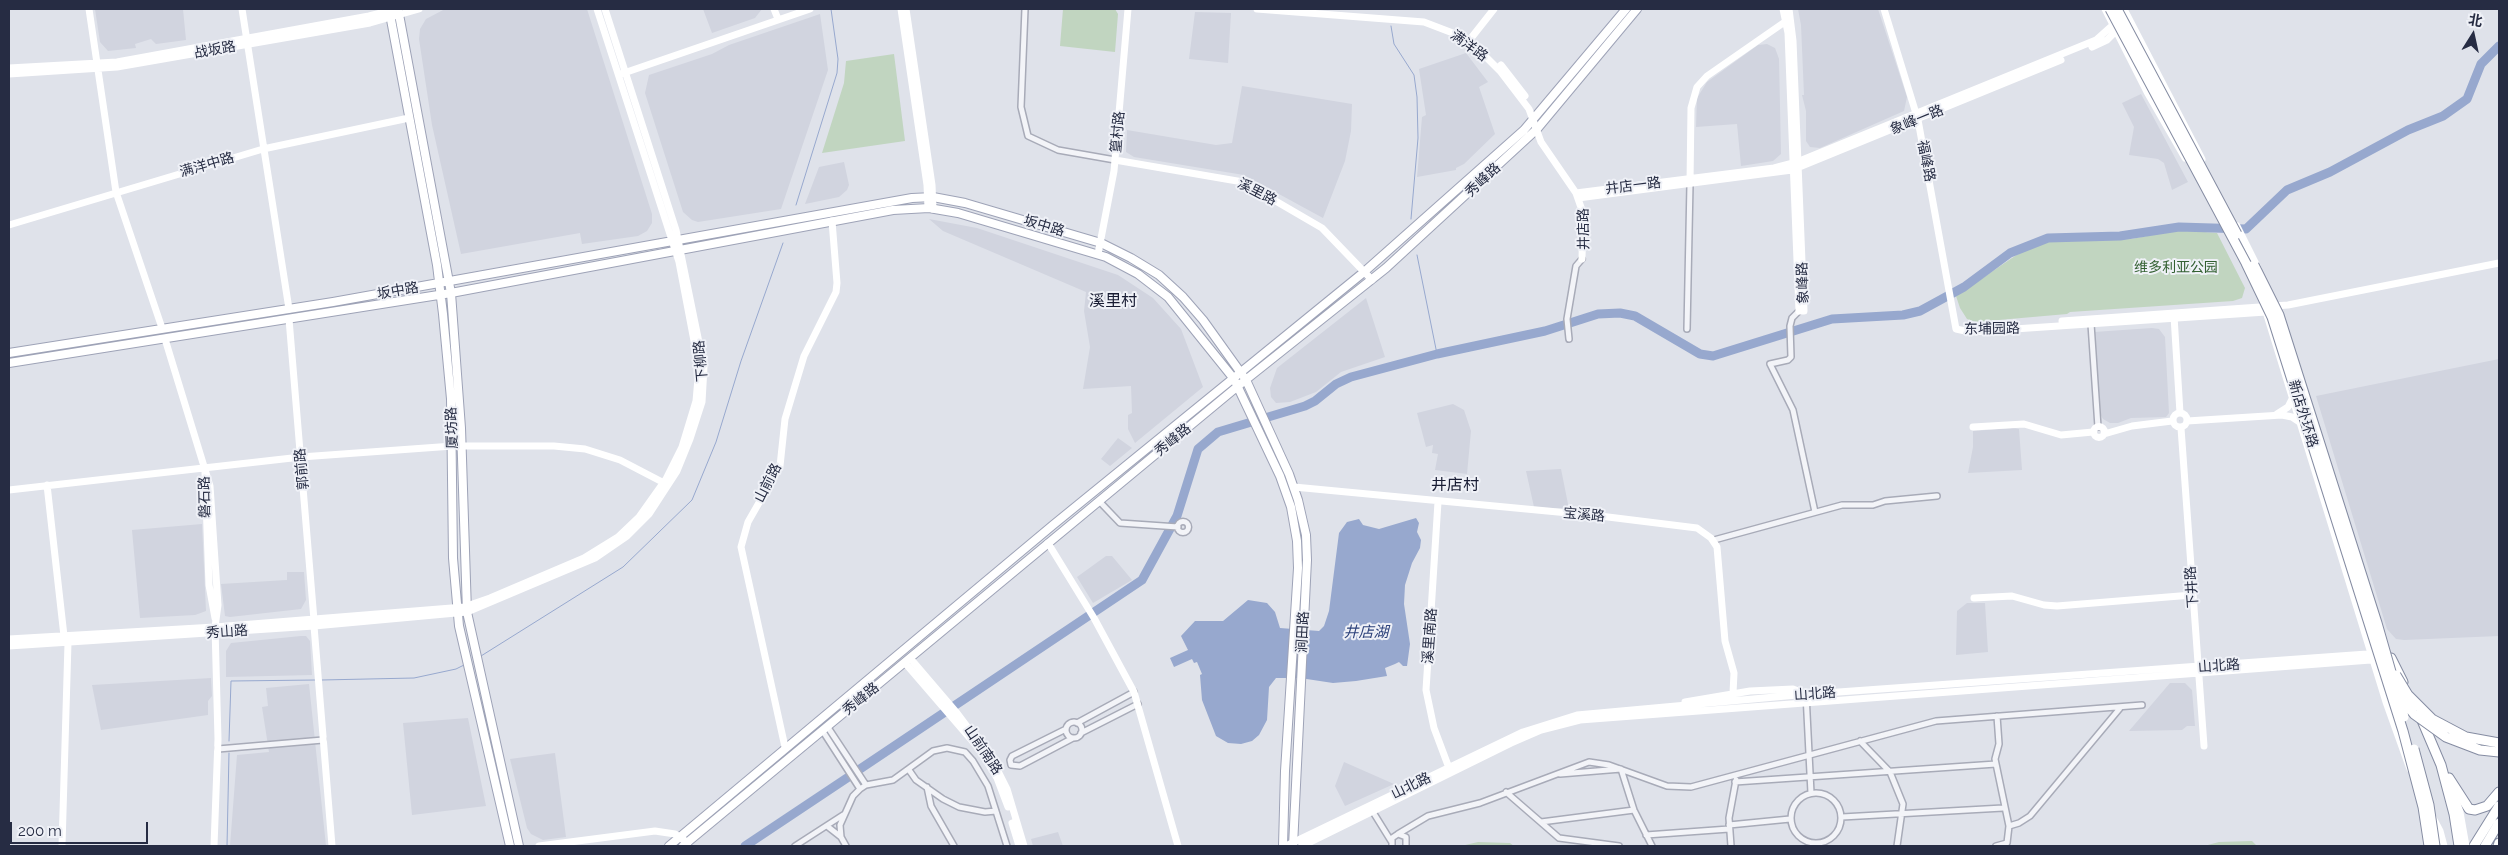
<!DOCTYPE html>
<meta charset="utf-8">
<style>
body{margin:0}
#map{position:relative;width:2508px;height:855px;overflow:hidden;background:#dfe2ea;font-family:Raleway,"Noto Sans SC",sans-serif}
canvas{display:block}
.frame{position:absolute;inset:0;border:10px solid #262c43;pointer-events:none}
.north{position:absolute;left:2448px;top:10px;width:50px;height:50px;-webkit-text-stroke:4px #eff1f7;paint-order:stroke;rotate:10deg;font-size:14px;font-weight:700;line-height:20px;text-align:center;color:#262c43}
.north::after{content:'';display:block;margin:auto;width:18px;height:22px;background:#262c43;clip-path:polygon(50% 0,100% 100%,50% 72%,0 100%)}
.scale{position:absolute;left:10px;top:822px;width:138px;height:22px;box-sizing:border-box;border:2px solid #262c43;border-top:0;padding-left:6px;font-size:15px;line-height:18px;white-space:nowrap;color:#262c43;-webkit-text-stroke:4px #eff1f7;paint-order:stroke}
</style>
<div id="map">
<canvas width="2508" height="855"></canvas>
<div class="frame"></div>
<div class="north">北</div>
<div class="scale">200 m</div>
</div>
<script>
const context = document.querySelector('canvas').getContext('2d');
context.lineJoin = 'round';
function fill(path, color) { context.fillStyle = color; context.fill(path, 'evenodd'); }
const shape = rows => new Path2D(rows.map(r => 'M' + r).join(''));
function strokePath(path, color, width, dash) { context.strokeStyle = color; context.lineWidth = width; context.lineCap = dash ? 'butt' : 'round'; context.setLineDash(dash || []); context.stroke(path); }
function write(font, color, halo, rows, align = 'center') {
  context.font = font + ' Raleway,"Noto Sans SC",sans-serif'; context.lineWidth = 4; context.setLineDash([]); context.textBaseline = 'middle'; context.strokeStyle = halo; context.fillStyle = color; for (const [text, x, y, turn = 0] of rows) {
    context.save(); context.translate(x, y); context.rotate((+turn || 0) * Math.PI / 180); context.textAlign = isNaN(turn) ? turn : align; if (halo) context.strokeText(text, 0, 0); context.fillText(text, 0, 0); context.restore();
  }
}
fill(shape([
 [95,9,183,9,186,40,156,44,151,39,135,44,136,48,108,51,100,42],
 [445,9,587,9,652,214,652,223,647,231,638,236,582,244,580,233,461,254,432,125,419,39,420,29,426,19],
 [703,9,762,9,755,18,712,33],
 [1798,9,1878,9,1907,97,1904,111,1820,148,1810,147,1806,141,1806,111,1802,95,1804,95,1801,25],
 [1195,12,1231,13,1228,63,1189,59],
 [820,14,828,70,781,209,698,222,692,220,683,212,645,93,649,75,712,54,729,45],
 [1767,44,1775,48,1779,59,1781,154,1773,161,1741,166,1737,124,1696,127,1697,98,1707,82,1758,45],
 [1466,53,1488,82,1479,87,1495,134,1464,164,1456,168,1456,170,1417,177,1422,117,1426,115,1419,69],
 [1242,86,1352,104,1351,131,1345,161,1323,218,1244,175,1134,157,1126,152,1127,130,1216,145,1232,143],
 [2141,94,2188,182,2172,190,2164,163,2158,159,2129,155,2134,127,2122,103],
 [844,162,849,185,847,190,839,197,805,204,819,167],
 [929,219,977,228,1118,275,1153,298,1181,329,1203,387,1135,443,1128,429,1128,415,1132,413,1131,386,1083,389,1090,347,1084,311,1086,292,943,231],
 [1366,298,1385,357,1341,372,1316,392,1290,402,1276,403,1271,397,1270,388,1277,368],
 [2152,328,2159,329,2165,337,2169,413,2166,417,2131,418,2118,423,2110,423,2103,419,2099,412,2094,332],
 [2499,359,2499,636,2404,640,2396,639,2387,629,2316,396],
 [1453,404,1464,410,1471,431,1467,474,1435,470,1438,454,1432,453,1433,445,1426,447,1417,413],
 [2013,428,2019,429,2022,470,1968,473,1973,447,1973,431],
 [1118,438,1132,448,1110,466,1101,459],
 [1561,469,1569,509,1534,507,1526,471],
 [202,524,206,611,195,615,140,618,132,530],
 [1106,556,1112,556,1132,580,1093,603,1077,577],
 [287,572,304,572,306,600,301,609,230,617,225,616,221,584,287,580],
 [1967,603,1985,603,1988,652,1956,655,1957,611],
 [301,636,306,636,310,641,312,675,226,677,226,651,231,643],
 [211,678,212,696,208,701,208,715,101,730,92,685],
 [2170,683,2185,683,2192,690,2195,726,2187,726,2182,730,2129,731],
 [309,684,326,846,230,846,237,755,269,752,262,707,268,706,266,688],
 [468,718,486,806,412,815,403,723],
 [555,753,566,837,543,840,531,834,527,828,510,759],
 [1344,762,1394,784,1345,806,1335,786],
 [1058,832,1063,846,1033,846,1031,839]
]), '#d1d4df');
fill(shape([
 [1063,9,1115,9,1118,14,1115,52,1060,46],
 [894,54,905,141,822,153,844,83,846,61],
 [2179,230,2217,233,2245,288,2242,298,2233,301,2070,312,2067,314,1976,322,1967,319,1960,308,1956,296,2015,256,2042,242,2131,239],
 [2252,841,2257,846,2204,846,2219,842],
 [1478,842,1510,843,1514,846,1461,846]
]), '#c1d5c0');
fill(shape([
 [1416,518,1419,523,1417,532,1421,540,1420,548,1412,563,1405,585,1404,604,1410,644,1407,666,1403,666,1399,662,1395,664,1385,668,1387,676,1356,681,1333,683,1300,678,1276,678,1269,687,1267,720,1259,735,1252,741,1241,744,1228,743,1216,736,1202,700,1200,675,1202,674,1197,662,1194,663,1192,659,1174,667,1170,658,1188,650,1181,636,1195,621,1223,621,1248,600,1267,603,1275,612,1280,628,1319,631,1324,626,1329,611,1339,533,1347,522,1359,519,1363,525,1379,529]
]), '#97a8ce');
strokePath(shape([
 [1391,26,1394,44,1414,75,1417,97,1418,138,1411,219],
 [796,205,837,73,838,59,831,9],
 [1417,255,1437,354],
 [481,656,623,567,692,500,716,442,741,361,783,243],
 [322,680,414,678,456,669,464,665],
 [229,741,231,681,316,680],
 [227,846,229,753]
]), '#97a8ce', 1);
strokePath(shape([
 [860,769,1142,580,1177,516,1198,449,1218,432,1305,406,1315,401,1336,384,1351,377,1437,354,1545,331,1598,314,1620,313,1635,316,1700,354,1713,356,1832,319,1903,315,1920,311,1964,287,2010,253,2048,238,2120,236,2179,227,2246,229,2287,190,2330,172,2408,130,2443,116,2467,99,2481,64,2499,46],
 [745,846,847,778]
]), '#97a8ce', 9);
const street = shape([
 [1025,9,1021,107,1028,136,1058,150,1115,160],
 [1799,311,1792,318,1790,326,1791,357,1788,360,1770,364,1793,410,1815,512],
 [2091,324,2098,427],
 [1687,329,1690,184],
 [1569,339,1567,319,1576,266,1582,259],
 [1099,501,1120,523,1178,527],
 '1177.5 527a5.5 5.5 0 1 1 11 0a5.5 5.5 0 1 1-11 0Z',
 [1714,540,1842,505,1873,505,1885,501,1937,496],
 [1806,694,1811,793],
 '1066 730a8 8 0 1 1 16 0a8 8 0 1 1-16 0Z',
 [1077,723,1134,692],
 [827,726,866,785],
 [1066,729,1012,756,1010,760,1011,765,1020,766,1073,738],
 [822,730,860,789],
 [1081,733,1138,704],
 [1860,741,1890,772,1903,804,1897,846],
 [218,749,323,740],
 [909,770,916,780,943,799,959,807,985,812,996,811],
 [1560,774,1621,769,1634,810,1652,846],
 [1735,782,1996,764],
 [927,787,931,806,954,846],
 [1506,792,1559,838,1619,846],
 '1791 818a25 25 0 1 1 50 0a25 25 0 1 1-50 0Z',
 [1373,812,1391,841],
 [1842,817,2003,808],
 [1541,822,1634,810],
 [1729,825,1790,819],
 [827,826,841,837],
 [2009,826,2019,823,2030,816,2121,707],
 [1398,834,1428,816,1480,803,1589,762,1609,765,1667,786,1691,787,1936,721,2142,705],
 [1646,835,1729,829],
 [795,846,843,815],
 [846,846,841,837,840,825,853,796,860,789,866,785,893,780,933,751,947,748,965,752,973,761,988,786,1007,846],
 [1392,846,1392,838,1398,834,1406,837,1406,846],
 [1731,846,1729,818,1736,780],
 [1996,846,2007,843,2009,826,1995,759,1999,744,1997,716]
]);
const primary = shape([
 [389,9,437,265,443,314,451,399,453,558,459,626,510,846],
 [398,9,451,293,461,428,467,612,519,846],
 [9,353,333,302,912,198,933,197,965,203,1101,243,1131,258,1159,275,1183,297,1203,320,1246,380,1289,474,1298,500,1306,535,1307,560,1293,846],
 [9,363,451,293,893,210,929,208,958,213,1106,257,1138,274,1168,297,1234,379,1280,476,1291,507,1297,541,1298,568,1285,771,1283,846],
 [669,846,1053,525,1364,272,1524,130,1626,9],
 [683,846,1238,386,1386,268,1537,129,1637,9]
]);
const highway = shape([
 [2391,658,2403,682],
 [2421,718,2441,765,2454,814,2459,846],
 [2449,778,2469,809,2475,810,2487,806,2499,792],
 [2474,846,2499,806],
 [2485,846,2499,823],
 [2498,846,2499,843]
]);
strokePath(street, '#a8abb8', 8);
strokePath(primary, '#9ea3b7', 10);
strokePath(highway, '#858ca2', 11);
strokePath(street, '#f3f4f8', 5);
strokePath(shape([
 [89,9,116,192,162,328],
 [242,9,289,309],
 [774,9,778,19],
 [901,9,927,185,928,208],
 [906,9,932,185,933,209],
 [1257,9,1424,22,1458,35,1477,48,1500,71,1529,109,1541,142,1576,193,1583,213,1582,259],
 [1783,9,1788,33,1799,311,1804,311,1793,41,1789,9],
 [1884,9,1918,120,1956,329,1970,332,2266,312],
 [2105,9,2147,92,2185,158],
 [2124,9,2202,159],
 [1468,42,1494,9],
 [2092,47,2107,40,2118,29],
 [1501,65,1525,96],
 [9,68,117,62,369,16,397,9],
 [9,74,117,67,370,23,419,9],
 [621,74,810,9],
 [1115,160,1243,182,1322,228,1372,280],
 [1690,183,1691,108,1697,87,1707,76,1789,19],
 [1576,193,1774,168,1797,162,2096,40,2115,23],
 [1578,198,1792,170,2061,60],
 [9,225,263,149,409,118],
 [2237,226,2258,268],
 [1098,254,1114,171,1128,9],
 [2266,312,2386,702,2410,769],
 [2174,316,2180,413],
 [289,319,314,620],
 [2062,321,2288,305,2499,263],
 [165,339,210,486,218,605,215,627,218,739,214,846],
 '2173 420a7 7 0 1 1 14 0a7 7 0 1 1-14 0Z',
 [2277,414,2288,407,2293,397],
 [2187,421,2282,415,2292,417,2301,423],
 '2093.5 432a5.5 5.5 0 1 1 11 0a5.5 5.5 0 1 1-11 0Z',
 [1973,427,2024,424,2061,435,2093,432],
 [2181,428,2204,746],
 [2104,434,2132,426,2172,421],
 [462,446,554,446,585,449,620,460,668,485],
 [205,473,209,585,215,618],
 [47,485,64,636,68,643,62,846],
 [1294,487,1600,516,1697,528,1711,538,1717,547,1725,641,1734,673,1733,693],
 [9,490,301,457,453,446],
 [1438,502,1426,690,1434,728,1449,768],
 [1048,543,1094,618,1134,692,1178,846],
 [1974,598,2012,596,2044,605,2057,606,2192,595],
 [314,626,332,846],
 [9,639,215,627,464,607,490,598,584,558,618,537,639,517,666,479,682,447,696,401,699,367,679,262,597,9],
 [9,646,314,626,467,612,595,558,627,536,649,514,677,471,690,439,702,402,704,367,676,230,605,9],
 [910,658,957,713,993,761,1007,789,1024,846],
 [905,663,980,750,997,778,1008,807],
 [1685,702,1750,691,1793,689,1803,693],
 [785,747,741,547,748,522,780,466,785,419,804,356,836,292,837,283,832,221],
 [2450,784,2460,812,2466,846],
 [2432,816,2440,831,2444,846],
 [1012,823,1019,846],
 [539,846,655,831,675,834,688,843],
 [1286,846,1523,732,1577,715,1797,695,2381,653],
 [1302,846,1511,743,1541,730,1580,720,2384,659]
]), '#fff', 7);
strokePath(primary, '#fff', 8);
strokePath(highway, '#fff', 9);
const highwayBridge = shape([
 [2110,9,2246,263,2272,317,2403,731,2423,807,2429,846],
 [2117,9,2237,234],
 [2254,265,2279,315,2377,623,2404,717],
 [2396,675,2408,695,2432,719,2466,737,2499,743],
 [2401,698,2414,714,2446,737,2480,750,2499,752],
 [2414,749,2429,805,2435,846]
]);
strokePath(highwayBridge, '#858ca2', 11, []);
strokePath(highwayBridge, '#fff', 9);
write('14px', '#262c43', '#eff1f7', [
 ["满洋路",1469,46,36],
 ["战坂路",215,50,-10],
 ["象峰一路",1917,120,-22],
 ["篁村路",1118,132,-85],
 ["福峰路",1926,161,79],
 ["满洋中路",207,165,-16],
 ["秀峰路",1483,180,-43],
 ["井店一路",1633,186,-7],
 ["溪里路",1257,192,27],
 ["坂中路",1044,226,17],
 ["井店路",1584,229,-91],
 ["象峰路",1803,283,-92],
 ["坂中路",398,291,-10],
 ["东埔园路",1992,329,-1],
 ["下柳路",701,361,-95],
 ["新店外环路",2303,414,73],
 ["厦坊路",452,428,-92],
 ["秀峰路",1173,440,-39],
 ["郭前路",302,469,-95],
 ["山前路",768,483,-63],
 ["磐石路",205,497,-91],
 ["宝溪路",1584,515,5],
 ["下井路",2192,587,-94],
 ["秀山路",227,632,-4],
 ["涧田路",1303,632,-87],
 ["溪里南路",1430,636,-86],
 ["山北路",2219,666,-4],
 ["山北路",1815,694,-4],
 ["秀峰路",861,699,-39],
 ["山前南路",983,750,56],
 ["山北路",1411,786,-26]
]);
write('14px', '#336032', '#eff1f7', [
 ["维多利亚公园",2176,268]
]);
write('italic 15px', '#2d427b', '#eff1f7', [
 ["井店湖",1366,632]
]);
write('16px', '#191d34', '#eff1f7', [
 ["溪里村",1113,301],
 ["井店村",1455,485]
]);
</script>
